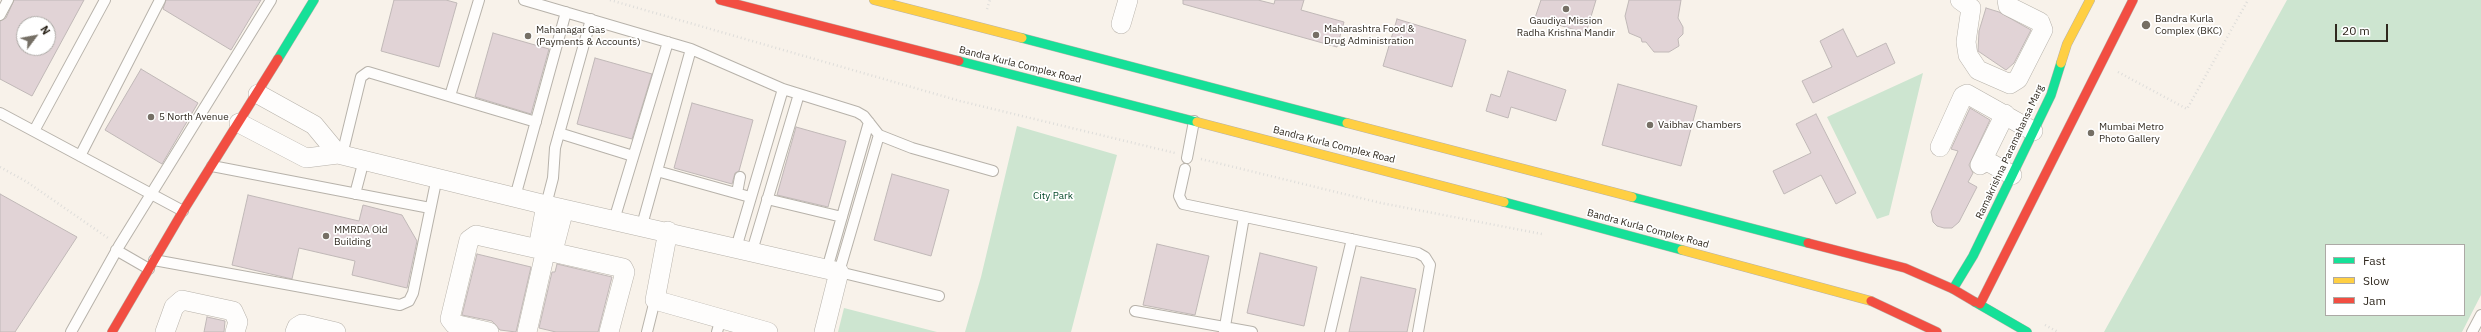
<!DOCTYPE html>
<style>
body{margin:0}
#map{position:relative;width:2481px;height:332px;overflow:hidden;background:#f8f2ea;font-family:"IBM Plex Sans",sans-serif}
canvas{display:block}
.legend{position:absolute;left:2325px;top:244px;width:140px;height:72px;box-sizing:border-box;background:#fff;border:1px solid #aca9a5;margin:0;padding:5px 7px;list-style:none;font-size:12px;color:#2f281e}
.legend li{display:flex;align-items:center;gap:8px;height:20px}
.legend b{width:20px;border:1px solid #aca9a5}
.north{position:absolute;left:16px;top:16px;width:40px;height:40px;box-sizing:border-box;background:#fff;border:1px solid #aca9a5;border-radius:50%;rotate:58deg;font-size:11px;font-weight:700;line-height:16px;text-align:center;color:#2f281e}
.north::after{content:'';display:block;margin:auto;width:14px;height:18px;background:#756f65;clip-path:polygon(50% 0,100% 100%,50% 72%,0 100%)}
.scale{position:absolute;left:2335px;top:24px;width:53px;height:18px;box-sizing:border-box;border:2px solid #2f281e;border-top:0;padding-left:5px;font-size:12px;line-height:14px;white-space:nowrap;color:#2f281e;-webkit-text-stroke:3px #fff;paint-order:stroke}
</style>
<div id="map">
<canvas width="2481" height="332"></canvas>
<ul class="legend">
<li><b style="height:5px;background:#16e098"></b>Fast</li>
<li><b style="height:5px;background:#ffcf43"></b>Slow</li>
<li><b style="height:5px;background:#f24e42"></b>Jam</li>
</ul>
<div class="north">N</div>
<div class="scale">20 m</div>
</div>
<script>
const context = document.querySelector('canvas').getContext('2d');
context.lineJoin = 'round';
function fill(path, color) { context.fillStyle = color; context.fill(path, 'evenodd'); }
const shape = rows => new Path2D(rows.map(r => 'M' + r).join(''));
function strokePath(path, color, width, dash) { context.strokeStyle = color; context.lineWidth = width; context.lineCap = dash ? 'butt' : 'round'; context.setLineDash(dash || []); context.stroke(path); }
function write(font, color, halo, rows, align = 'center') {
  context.font = font + ' "IBM Plex Sans",sans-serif'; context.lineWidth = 3.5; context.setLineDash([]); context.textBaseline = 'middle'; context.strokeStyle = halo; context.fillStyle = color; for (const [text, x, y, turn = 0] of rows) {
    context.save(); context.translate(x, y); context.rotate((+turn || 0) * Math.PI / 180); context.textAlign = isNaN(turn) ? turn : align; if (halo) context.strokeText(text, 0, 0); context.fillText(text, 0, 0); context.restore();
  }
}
fill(shape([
 [2287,0,2481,0,2481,295,2462,332,2104,332],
 [2326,245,2464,245,2464,315,2326,315],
 [1923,73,1889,215,1877,219,1827,117],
 [1017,126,1117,155,1071,332,965,332,981,277],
 [844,308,937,332,838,332]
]), '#cde5d0');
const building = shape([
 [14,0,84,0,32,96,0,79,0,21,6,18,14,0],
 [24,24,48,24,48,48,24,48,24,24],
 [166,0,261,0,231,50,163,9,166,0],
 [394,0,446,0,457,3,439,67,381,51,394,0],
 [1183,0,1258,0,1274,4,1275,0,1304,0,1301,10,1344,22,1337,47,1183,4,1183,0],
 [1541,0,1596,0,1586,33,1535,18,1541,0],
 [1629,0,1681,0,1678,18,1683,27,1683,34,1678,39,1679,46,1669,52,1654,52,1646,42,1642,42,1641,38,1629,33,1625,16,1629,0],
 [1986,8,1999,12,2031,30,2014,63,2006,70,1978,51,1979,31,1986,8],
 [1397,19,1466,40,1452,87,1383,66,1397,19],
 [1843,29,1857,57,1886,43,1895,63,1813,103,1802,81,1832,67,1820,41,1843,29],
 [493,33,549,49,531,114,475,97,493,33],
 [595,58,652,74,632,139,577,124,595,58],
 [141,69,198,103,162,164,105,130,141,69],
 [1508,71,1566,90,1556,121,1511,107,1508,118,1486,111,1491,94,1500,97,1508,71],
 [1618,84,1697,106,1681,166,1602,145,1618,84],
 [692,103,753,120,739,171,735,173,732,184,674,168,692,103],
 [1970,108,1990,120,1969,165,1973,173,1968,182,1977,187,1959,222,1952,228,1944,228,1937,226,1933,222,1931,212,1958,151,1951,149,1970,108],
 [1816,114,1856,193,1836,204,1821,175,1784,194,1773,171,1811,153,1796,124,1816,114],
 [796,127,846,141,828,207,777,195,796,127],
 [892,174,949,190,931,256,874,240,892,174],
 [0,194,77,237,15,332,0,332,0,194],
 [248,195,359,221,363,205,402,215,417,241,407,288,352,275,355,261,299,248,292,279,232,265,248,195],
 [1157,244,1209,256,1195,315,1143,305,1157,244],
 [1260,253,1317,267,1304,326,1247,313,1260,253],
 [477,254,531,267,516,332,500,330,492,321,462,315,477,254],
 [557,264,612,277,598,332,556,332,539,328,552,272,555,272,557,264],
 [1361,277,1416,289,1407,332,1349,332,1361,277],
 [207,317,225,321,224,332,204,332,207,317]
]);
fill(building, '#e1d3d6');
strokePath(building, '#c0b8b7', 1);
const lane = shape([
 [524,0,691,49,783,89,857,112,864,116,879,135,912,148,993,171],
 [0,15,8,0],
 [450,96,479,0],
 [0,113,183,211],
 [34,131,105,0],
 [559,133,633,156],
 [879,135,839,272,939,296],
 [342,155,361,77,368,72,536,122],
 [80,156,160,0],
 [1187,158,1194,121],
 [212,166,430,208],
 [1185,169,1179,196,1183,204,1418,253,1425,257,1430,265,1418,332],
 [657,171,750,197],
 [737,193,740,177],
 [355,194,364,160],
 [515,197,566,12],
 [767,199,842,217],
 [546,205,553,178,555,148,591,19],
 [614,220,668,42],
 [642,225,691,49],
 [736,248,783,89],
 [116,250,149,269],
 [752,251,799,94],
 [154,260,400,305,409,301,413,293,437,177],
 [827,269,869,122],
 [1135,311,1252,332],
 [71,332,119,246,271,0],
 [647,332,655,300],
 [717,332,721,318],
 [1224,332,1244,217],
 [1330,332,1352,239],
 [2472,332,2481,315]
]);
const street = shape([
 [1960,0,1971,8,1966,42,1968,55,1978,70,2010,84,2018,79,2043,30,2040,22,2008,6,2007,0],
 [1121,24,1128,0],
 [258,94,314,125,338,154],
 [239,123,306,158,338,154,546,205,839,272,824,332],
 [1940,147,1963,96,1967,94,2033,131],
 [1983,159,2012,175],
 [1980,165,2005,114],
 [668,231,655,300,768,332],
 [538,248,546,205],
 [553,251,564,209],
 [165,332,174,307,182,300,233,311,238,322,235,332],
 [295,332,297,327,302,324,336,332],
 [489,332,454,324,450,319,469,240,476,235,623,268,625,272,609,332],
 [527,332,546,249]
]);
const fast = shape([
 [1022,38,1347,123],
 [278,59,314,0],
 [959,61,1197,122],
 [1632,197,1808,243],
 [1504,202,1682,250],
 [1953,289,1973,256,2051,95,2061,63],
 [1975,302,2027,332]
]);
const slow = shape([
 [874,0,1022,38],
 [2061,63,2067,44,2090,0],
 [1197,122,1504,202],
 [1347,123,1632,197],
 [1682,250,1871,301]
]);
const jam = shape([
 [720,0,959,61],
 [1808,243,1905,268,1953,289,1975,302],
 [1871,301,1937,332],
 [1980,304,2133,0],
 [112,332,183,211,278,59]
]);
strokePath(lane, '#b7b2aa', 12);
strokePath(street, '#b7b2aa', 20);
strokePath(fast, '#b7b2aa', 10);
strokePath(slow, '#b7b2aa', 10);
strokePath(jam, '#b7b2aa', 10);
strokePath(shape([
 [610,0,960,101,1175,153],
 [987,9,990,0],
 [2118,72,2187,109,2248,0],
 [1201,159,1381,203,1542,234],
 [0,167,27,182,108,238],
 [2045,325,2058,332]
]), '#deddda', 2.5, [1, 3]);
strokePath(lane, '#fefdfc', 10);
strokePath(street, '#fefdfc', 19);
strokePath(fast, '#16e098', 9);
strokePath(slow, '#ffcf43', 9);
strokePath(jam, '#f24e42', 9);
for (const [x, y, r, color] of [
 [1566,9,4,"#756f65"],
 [2146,25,5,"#756f65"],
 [1316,35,4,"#756f65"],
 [528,36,4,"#756f65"],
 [151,117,4,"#756f65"],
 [1650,125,4,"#756f65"],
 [2091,133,4,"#756f65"],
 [326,236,4,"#756f65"]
]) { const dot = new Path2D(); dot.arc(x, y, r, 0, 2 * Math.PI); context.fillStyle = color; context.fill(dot); strokePath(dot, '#fff', 1.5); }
write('10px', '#2f281e', '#fff', [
 ["Bandra Kurla",2155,19],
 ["Complex (BKC)",2155,31],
 ["Gaudiya Mission",1566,21,"center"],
 ["Radha Krishna Mandir",1566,33,"center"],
 ["Maharashtra Food &",1324,29],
 ["Drug Administration",1324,41],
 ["Mahanagar Gas",536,30],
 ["(Payments & Accounts)",536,42],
 ["5 North Avenue",159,117],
 ["Vaibhav Chambers",1658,125],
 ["Mumbai Metro",2099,127],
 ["Photo Gallery",2099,139],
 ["MMRDA Old",334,230],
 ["Building",334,242]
], 'left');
write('10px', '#2f281e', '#fff', [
 ["Bandra Kurla Complex Road",1020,65,14],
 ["Bandra Kurla Complex Road",1334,145,14],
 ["Ramakrishna Paramahansa Marg",2010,152,-65],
 ["Bandra Kurla Complex Road",1648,229,15]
]);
write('10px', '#004727', '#fff', [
 ["City Park",1053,196]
]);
</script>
